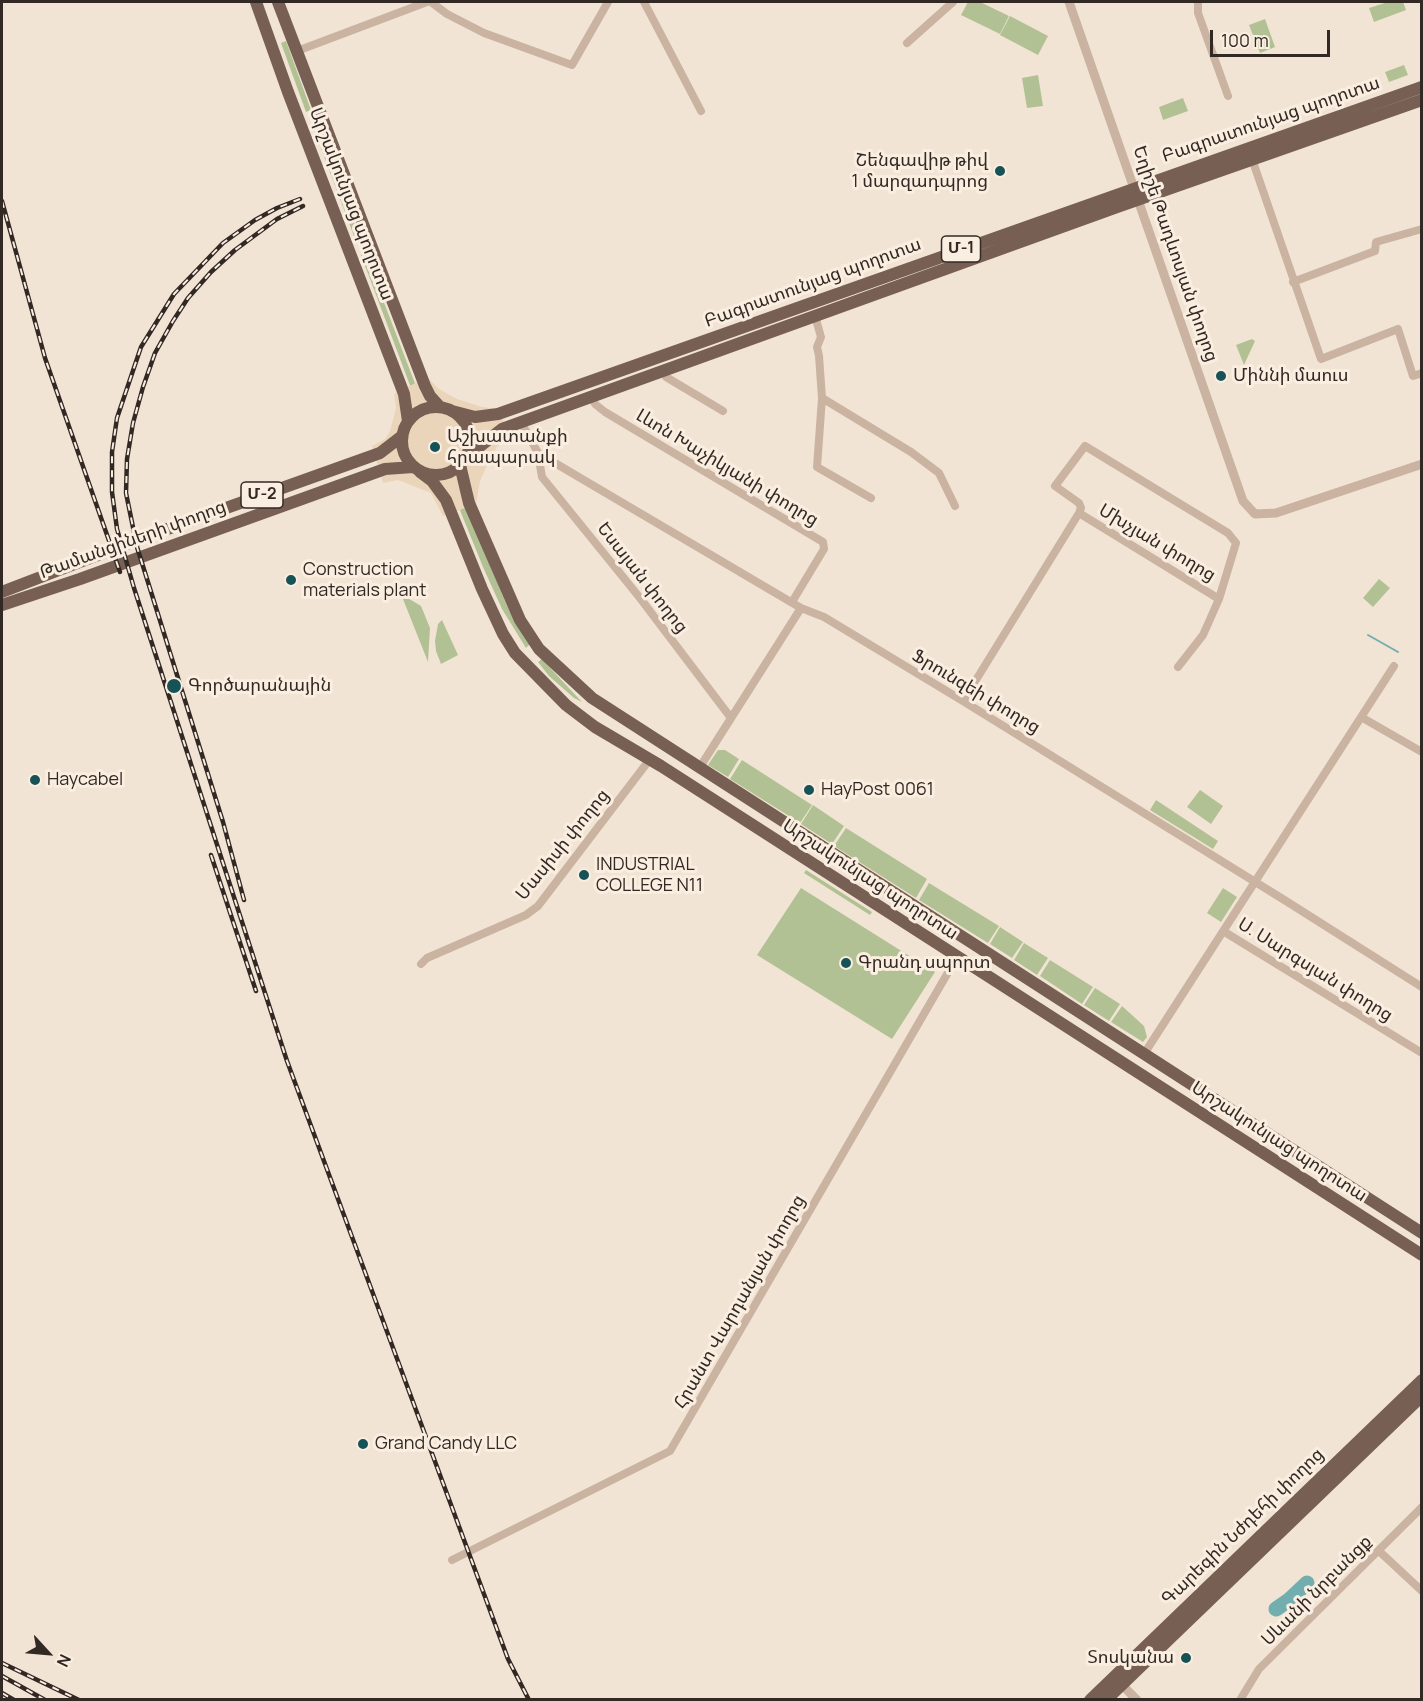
<!DOCTYPE html>
<meta charset="utf-8">
<style>
body{margin:0}
#map{position:relative;width:1423px;height:1701px;overflow:hidden;background:#f2e4d4;font-family:Manrope,sans-serif}
canvas{display:block}
.frame{position:absolute;inset:0;border:3px solid #332924;pointer-events:none}
.north{position:absolute;left:18px;top:1623px;width:60px;height:60px;-webkit-text-stroke:4px #faeee0;paint-order:stroke;rotate:116deg;font-size:16px;font-weight:700;line-height:24px;text-align:center;color:#332924}
.north::after{content:'';display:block;margin:auto;width:21px;height:27px;background:#332924;clip-path:polygon(50% 0,100% 100%,50% 72%,0 100%)}
.scale{position:absolute;left:1210px;top:30px;width:120px;height:27px;box-sizing:border-box;border:3px solid #332924;border-top:0;padding-left:8px;font-size:18px;line-height:21px;white-space:nowrap;color:#332924;-webkit-text-stroke:4px #faeee0;paint-order:stroke}
</style>
<div id="map">
<canvas width="1423" height="1701"></canvas>
<div class="frame"></div>
<div class="north">N</div>
<div class="scale">100 m</div>
</div>
<script>
const context = document.querySelector('canvas').getContext('2d');
context.lineJoin = 'round';
function fill(path, color) { context.fillStyle = color; context.fill(path, 'evenodd'); }
const shape = rows => new Path2D(rows.map(r => 'M' + r).join(''));
function strokePath(path, color, width, dash) { context.strokeStyle = color; context.lineWidth = width; context.lineCap = dash ? 'butt' : 'round'; context.setLineDash(dash || []); context.stroke(path); }
function write(font, color, halo, rows, align = 'center') {
  context.font = font + ' Manrope,"Noto Sans Armenian",sans-serif'; context.lineWidth = 6; context.setLineDash([]); context.textBaseline = 'middle'; context.strokeStyle = halo; context.fillStyle = color; for (const [text, x, y, turn = 0] of rows) {
    context.save(); context.translate(x, y); context.rotate((+turn || 0) * Math.PI / 180); context.textAlign = isNaN(turn) ? turn : align; if (halo) context.strokeText(text, 0, 0); context.fillText(text, 0, 0); context.restore();
  }
}
fill(shape([
 [968,2,980,2,1009,16,1000,34,961,15],
 [1388,2,1403,2,1406,10,1374,22,1369,8],
 [1010,16,1048,36,1038,55,1000,35],
 [1265,19,1275,47,1260,53,1249,25],
 [286,41,311,110,306,112,281,43],
 [1404,65,1408,75,1389,82,1385,72],
 [1038,75,1043,106,1027,108,1022,78],
 [1183,98,1188,111,1163,120,1159,107],
 [317,125,360,237,355,239,313,127],
 [365,253,416,386,411,388,361,255],
 [1252,339,1255,341,1244,365,1236,345],
 [461,496,507,606,530,644,526,648,502,609,483,567,455,498],
 [1379,579,1390,588,1373,607,1363,598],
 [401,594,421,606,430,628,428,662],
 [442,620,458,655,441,664,436,651,435,641,438,624],
 [542,659,553,671,582,702,574,698,549,676,538,662],
 [718,750,725,750,739,759,728,777,708,765],
 [742,760,812,805,800,823,730,779],
 [1200,790,1223,806,1211,824,1187,807],
 [1156,800,1218,841,1213,849,1150,810],
 [813,805,844,826,832,844,801,824],
 [846,828,927,879,916,898,834,846],
 [806,870,872,912,870,915,804,873],
 [929,883,999,926,988,943,919,900],
 [801,888,935,972,892,1039,757,955],
 [1223,888,1237,897,1221,922,1207,913],
 [1000,927,1023,942,1012,958,990,944],
 [1024,943,1048,958,1037,975,1014,960],
 [1050,960,1093,987,1082,1004,1040,976],
 [1095,988,1120,1004,1109,1021,1084,1005],
 [1122,1006,1144,1026,1147,1037,1143,1042,1111,1022]
]), '#b2c194');
fill(shape([
 [427,377,439,389,457,399,482,407,499,409,509,437,497,447,489,461,480,481,476,504,443,516,431,493,398,480,383,483,372,446,385,439,390,431,396,408,394,394]
]), '#ebd5ba');
strokePath(shape([
 [1368,635,1398,652]
]), '#72aeb0', 2);
strokePath(shape([
 [1276,1609,1289,1600,1307,1583]
]), '#72aeb0', 15);
strokePath(shape([
 [431,2,447,14,484,33,572,65,608,2],
 [644,2,701,111],
 [1198,2,1198,13,1228,96],
 [907,43,953,2],
 [297,51,427,2],
 [1252,159,1321,359,1398,329,1413,376,1422,373],
 [1293,282,1375,251,1376,242,1422,229],
 [815,316,821,337,817,347,819,356,822,398,911,452,939,473,955,506],
 [665,370,666,377,723,411],
 [592,397,595,404,605,412,823,542,824,549,792,602],
 [822,398,817,467,871,498],
 [521,422,538,453,801,608,824,617,963,701,1286,901,1422,987],
 [538,453,542,477,640,598,731,718],
 [1079,513,1219,599],
 [963,701,1079,513,1081,508,1079,503,1055,486,1085,446,1228,533,1236,543,1219,599,1203,635,1178,667],
 [1361,717,1422,752],
 [700,767,801,608],
 [1223,931,1422,1053],
 [421,964,427,958,526,915,538,906,650,759],
 [1144,1054,1394,666],
 [1379,1551,1422,1591],
 [452,1560,670,1451,957,957],
 [1240,1700,1259,1669,1422,1507]
]), '#cab3a0', 8);
strokePath(shape([
 [1069,2,1243,501,1255,514,1276,513,1422,464],
 [1117,1680,1137,1700]
]), '#cab3a0', 9);
strokePath(shape([
 [256,2,288,92,404,394,408,421],
 [278,2,425,386,430,396,440,407],
 '402 441a34 34 0 1 1 68 0a34 34 0 1 1-68 0Z',
 [452,411,475,417,498,414,1422,87],
 [465,458,502,429,1117,207,1422,100],
 [460,465,469,503,520,620,539,649,592,698,1422,1233],
 [420,472,432,481,446,500,482,589,503,634,515,653,566,705,595,727,661,766,1422,1255],
 [2,592,145,537,380,453,402,436],
 [2,605,80,579,385,469,413,467],
 [1090,1700,1422,1380],
 [1106,1700,1422,1396]
]), '#775f53', 12);
const rail = shape([
 [300,199,277,208,255,220,223,243,174,294,141,347,117,418,112,452,112,492,117,529,134,588,287,1061,508,1659,529,1700],
 [2,201,45,358,120,572],
 [211,855,256,991],
 [244,900,223,822,137,547,126,493,127,459,133,423,143,387,155,353,173,321,188,298,211,272,235,250,277,219,303,206],
 [2,1663,79,1700],
 [2,1676,45,1700],
 [2,1693,14,1700]
]);
strokePath(rail, '#332924', 4.5);
strokePath(rail, '#faeee0', 2, [7]);
for (const [x, y, r, color] of [
 [1000,171,6,"#175257"],
 [1221,376,6,"#175257"],
 [435,447,6,"#175257"],
 [291,580,6,"#175257"],
 [174,686,8,"#175257"],
 [35,780,6,"#175257"],
 [809,790,6,"#175257"],
 [584,875,6,"#175257"],
 [846,963,6,"#175257"],
 [363,1444,6,"#175257"],
 [1186,1658,6,"#175257"]
]) { const dot = new Path2D(); dot.arc(x, y, r, 0, 2 * Math.PI); context.fillStyle = color; context.fill(dot); strokePath(dot, '#faeee0', 2); }
for (const [x, y, w] of [
 [961,249,39],
 [262,495,42]
]) { const box = new Path2D(); box.roundRect(x - w / 2, y - 13, w, 26, 4.5); context.fillStyle = '#faeee0'; context.fill(box); strokePath(box, '#332924', 1.5); }
write('bold 16px', '#332924', null, [
 ["Մ-1",961,249],
 ["Մ-2",262,495]
]);
write('18px', '#332924', '#faeee0', [
 ["Բագրատունյաց պողոտա",1271,120,-19],
 ["Արշակունյաց պողոտա",351,204,69],
 ["Եղիշե Թադևոսյան փողոց",1175,254,71],
 ["Բագրատունյաց պողոտա",813,283,-20],
 ["Լևոն Խաչիկյանի փողոց",727,468,31],
 ["Թամանցիների փողոց",133,540,-20],
 ["Մխչյան փողոց",1157,543,31],
 ["Եսայան փողոց",642,578,52],
 ["Ֆրունզեի փողոց",976,692,31],
 ["Մասիսի փողոց",563,845,-51],
 ["Արշակունյաց պողոտա",870,880,33],
 ["Ս. Սարգսյան փողոց",1315,970,32],
 ["Արշակունյաց պողոտա",1279,1142,33],
 ["Հրանտ Վարդանյան փողոց",740,1302,-60],
 ["Գարեգին Նժդեհի փողոց",1243,1527,-44],
 ["Սևանի նրբանցք",1317,1591,-45]
]);
write('18px', '#332924', '#faeee0', [
 ["Շենգավիթ թիվ",988,161,"right"],
 ["1 մարզադպրոց",988,182,"right"],
 ["Միննի մաուս",1233,376],
 ["Աշխատանքի",447,437],
 ["հրապարակ",447,458],
 ["Construction",303,570],
 ["materials plant",303,591],
 ["Գործարանային",188,686],
 ["Haycabel",47,780],
 ["HayPost 0061",821,790],
 ["INDUSTRIAL",596,865],
 ["COLLEGE N11",596,886],
 ["Գրանդ սպորտ",858,963],
 ["Grand Candy LLC",375,1444],
 ["Տոսկանա",1174,1658,"right"]
], 'left');
</script>
